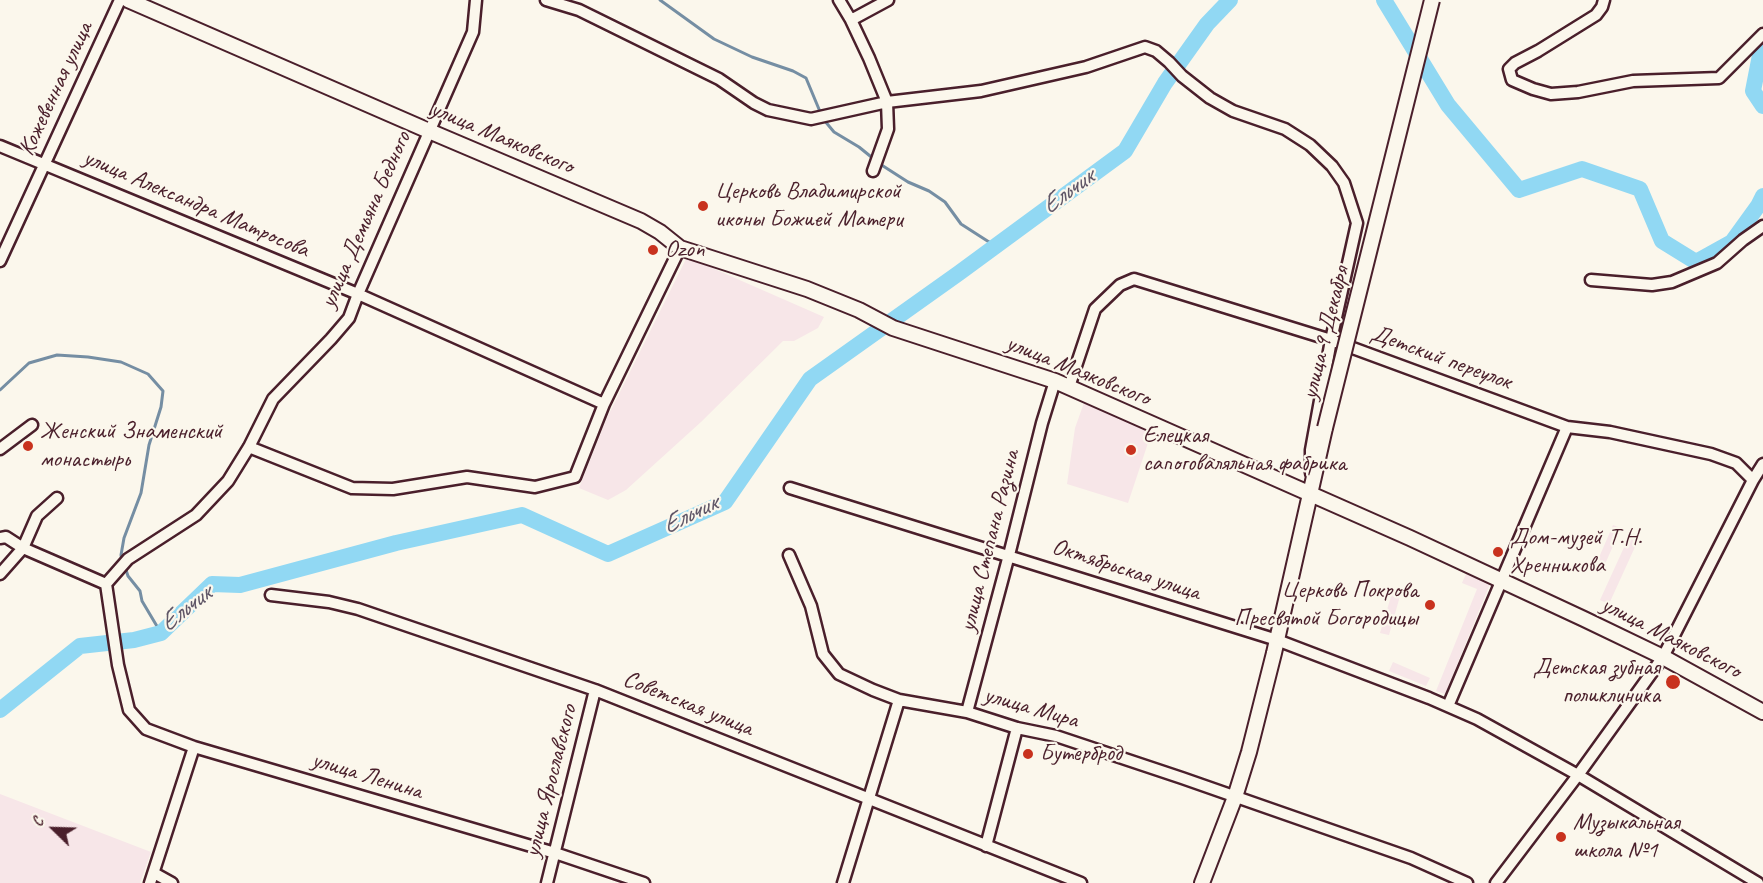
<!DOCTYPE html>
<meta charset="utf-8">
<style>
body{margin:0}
#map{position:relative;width:1763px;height:883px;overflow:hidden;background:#fbf7ec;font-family:Caveat,sans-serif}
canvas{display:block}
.north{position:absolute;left:24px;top:799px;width:60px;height:60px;-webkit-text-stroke:4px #fbf7ec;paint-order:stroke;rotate:293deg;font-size:16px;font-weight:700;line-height:24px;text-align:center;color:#4a1f2b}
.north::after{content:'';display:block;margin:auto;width:21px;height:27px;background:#4a1f2b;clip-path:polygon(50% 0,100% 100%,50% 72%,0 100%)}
</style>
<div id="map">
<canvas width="1763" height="883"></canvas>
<div class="north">С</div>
</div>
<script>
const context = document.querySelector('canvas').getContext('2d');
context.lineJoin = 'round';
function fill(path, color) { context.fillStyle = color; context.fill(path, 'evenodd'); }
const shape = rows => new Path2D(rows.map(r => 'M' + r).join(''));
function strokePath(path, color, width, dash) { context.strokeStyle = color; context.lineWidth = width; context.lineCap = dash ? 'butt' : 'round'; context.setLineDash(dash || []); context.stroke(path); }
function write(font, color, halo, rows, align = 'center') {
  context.font = font + ' Caveat,sans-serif'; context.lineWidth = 4.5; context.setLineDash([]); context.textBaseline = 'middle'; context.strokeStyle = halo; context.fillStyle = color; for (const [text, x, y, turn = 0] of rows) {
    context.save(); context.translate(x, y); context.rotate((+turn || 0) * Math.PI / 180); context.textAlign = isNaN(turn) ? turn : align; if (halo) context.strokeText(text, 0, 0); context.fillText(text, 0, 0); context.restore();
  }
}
fill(shape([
 [687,257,824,317,818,328,794,341,783,341,701,422,626,490,608,500,579,488,606,420],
 [1085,400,1153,428,1128,503,1067,484,1075,428],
 [1613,525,1621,528,1601,573,1594,569],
 [1631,532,1640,536,1609,604,1600,600],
 [1466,574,1490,584,1445,694,1436,691,1477,589,1462,583],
 [1392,593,1400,596,1389,635,1380,633],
 [1393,662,1430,678,1426,686,1389,671],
 [0,794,151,852,140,883,0,883]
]), '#f7e6e8');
strokePath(shape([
 [660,0,714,39,752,57,793,71,806,78,821,114],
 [824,120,834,132,859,147,875,160],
 [880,164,908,182,929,191,945,202,961,224,989,242,998,245],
 [0,390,29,363,57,355,88,357,121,362,148,374,163,391,161,407,149,445,141,493,124,538,121,555,122,561],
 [125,567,128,576,140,591,142,601,161,633]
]), '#758ea3', 3);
strokePath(shape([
 [1384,0,1448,105,1519,190,1582,169,1640,189,1662,241,1696,262,1732,242,1758,206,1763,196],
 [1763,49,1761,50,1753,91,1763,106],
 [0,710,80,646,134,640,161,633,212,584,240,585,396,543,522,515,608,554,725,502,810,379,959,273,1125,151,1165,83,1207,24,1230,0]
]), '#91d8f3', 16);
const minor = shape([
 [546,0,579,10,719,79,754,103,768,110,811,119,887,102,981,91,1086,67,1145,47,1156,51,1169,62,1182,76,1210,98,1233,111,1285,129,1310,145,1332,166,1344,183,1357,223,1331,340,1311,450,1311,473],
 [839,0,851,20,869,58,887,102,888,129,873,171],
 [1604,0,1602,7,1596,15,1538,51,1515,63,1509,69,1512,80,1533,89,1551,94,1578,92,1633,81,1719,78,1763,34],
 [851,20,888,0],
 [0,146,358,294,604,404],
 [0,261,120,0],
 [1591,280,1652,285,1672,282,1717,263,1743,240,1763,226],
 [1069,387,1095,309,1120,285,1134,279,1331,340,1567,427,1610,432,1711,454,1736,463,1753,480],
 [249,447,352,488,393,489,467,477,535,487,575,477,604,404,680,248],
 [0,449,32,425],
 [790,488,1277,640,1429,698,1477,719,1578,775,1758,883],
 [0,538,6,537,23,548,106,584,118,665,129,710,146,729,194,747,555,853,644,883],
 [789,555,811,606,823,654,839,674,873,690,899,700,967,712,1017,728,1056,736,1182,778,1411,858,1467,883],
 [0,574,23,548,37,516,57,498],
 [106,584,128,559,196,515,228,481,249,447,273,399,331,339,349,318,358,294,473,32,476,0],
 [271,595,329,602,358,609,595,690,1081,883],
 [1448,706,1567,427],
 [967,712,1009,555,1042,423,1055,381],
 [986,846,1017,728],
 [154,873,172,883],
 [150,883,194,747],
 [547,883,595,690],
 [843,883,899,700],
 [1496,883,1578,775,1663,657,1753,480,1763,464]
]);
const major = shape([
 [128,0,429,131,641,221,660,232,680,248,807,289,859,310,893,328,1055,381,1410,538,1584,619,1663,657,1763,712],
 [1202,883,1235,797,1249,752,1274,653,1325,428]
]);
strokePath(minor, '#4a1f2b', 15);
strokePath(major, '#4a1f2b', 18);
strokePath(minor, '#fbf7ec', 10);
strokePath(major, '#fbf7ec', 14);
const majorBridge = shape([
 [1325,428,1432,0]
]);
strokePath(majorBridge, '#4a1f2b', 18, []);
strokePath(majorBridge, '#fbf7ec', 14);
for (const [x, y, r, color] of [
 [703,206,6,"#c8321e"],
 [653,250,6,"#c8321e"],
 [28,446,6,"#c8321e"],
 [1131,450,6,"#c8321e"],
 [1498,552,6,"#c8321e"],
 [1430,605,6,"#c8321e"],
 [1673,682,8,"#c8321e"],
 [1028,754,6,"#c8321e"],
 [1561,837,6,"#c8321e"]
]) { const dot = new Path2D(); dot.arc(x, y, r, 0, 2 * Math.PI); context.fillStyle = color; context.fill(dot); strokePath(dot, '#fbf7ec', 2); }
write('24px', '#4a1f2b', '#fbf7ec', [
 ["Кожевенная улица",56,89,-65],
 ["улица Маяковского",502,138,23],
 ["улица Александра Матросова",196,204,23],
 ["улица Демьяна Бедного",366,220,-66],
 ["улица 9 Декабря",1326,333,-76],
 ["Детский переулок",1441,358,20],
 ["улица Маяковского",1078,371,22],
 ["улица Степана Разина",990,541,-76],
 ["Октябрьская улица",1126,570,18],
 ["улица Маяковского",1671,638,27],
 ["Советская улица",688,704,22],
 ["улица Мира",1031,708,16],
 ["улица Ленина",367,776,17],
 ["улица Ярославского",551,781,-76]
]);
write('24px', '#4a1f2b', '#fbf7ec', [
 ["Церковь Владимирской",715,192],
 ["иконы Божией Матери",715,220],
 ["Ozon",665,250],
 ["Женский Знаменский",40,432],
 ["монастырь",40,460],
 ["Елецкая",1143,436],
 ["сапоговаляльная фабрика",1143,464],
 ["Дом-музей Т.Н.",1510,538],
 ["Хренникова",1510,566],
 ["Церковь Покрова",1418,591,"right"],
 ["Пресвятой Богородицы",1418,619,"right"],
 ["Детская зубная",1660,668,"right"],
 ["поликлиника",1660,696,"right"],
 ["Бутерброд",1040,754],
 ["Музыкальная",1573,823],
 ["школа №1",1573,851]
], 'left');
write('italic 26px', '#5f5667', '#fbf7ec', [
 ["Ельчик",1068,192,-36],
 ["Ельчик",690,515,-26],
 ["Ельчик",186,609,-38]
]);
</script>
